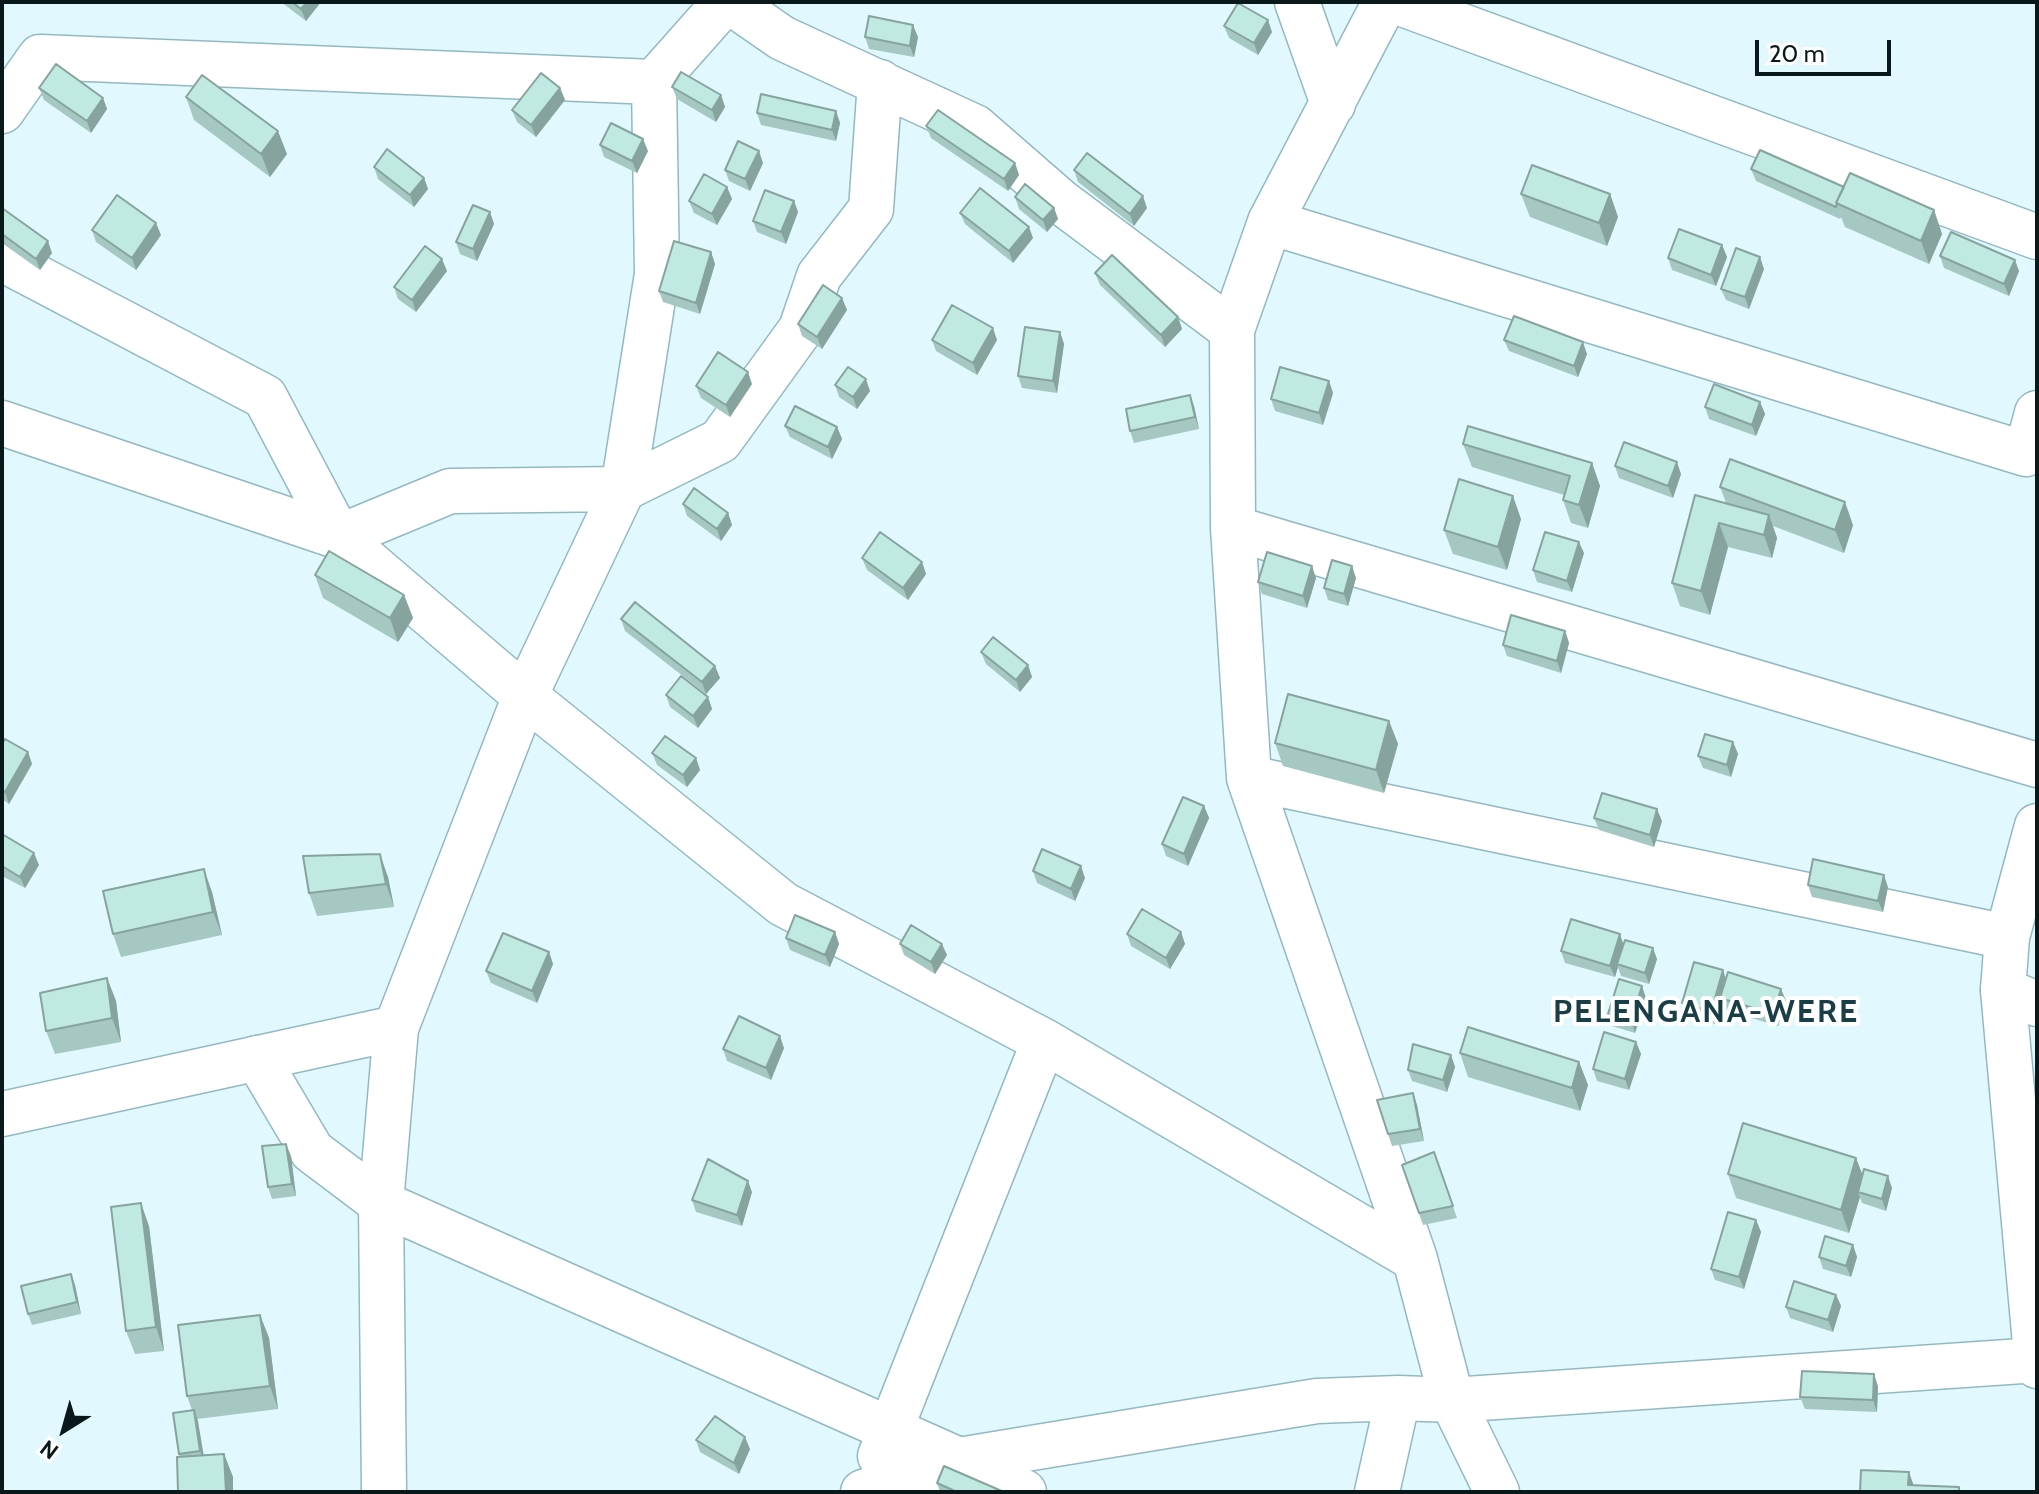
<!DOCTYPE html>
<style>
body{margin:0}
#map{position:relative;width:2039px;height:1494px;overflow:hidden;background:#e1f9fe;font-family:Cabin,sans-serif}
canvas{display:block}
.frame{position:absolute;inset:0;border:4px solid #09181b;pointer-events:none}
.north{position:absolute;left:24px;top:1390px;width:80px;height:80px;-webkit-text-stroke:6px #fff;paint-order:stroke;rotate:217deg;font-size:22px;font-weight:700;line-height:32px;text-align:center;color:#09181b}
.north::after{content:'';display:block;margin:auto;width:28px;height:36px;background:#09181b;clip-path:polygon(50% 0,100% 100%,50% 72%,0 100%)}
.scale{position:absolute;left:1755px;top:40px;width:136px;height:36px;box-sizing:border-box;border:4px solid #09181b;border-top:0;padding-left:10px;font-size:24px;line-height:28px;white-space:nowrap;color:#09181b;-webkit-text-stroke:6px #fff;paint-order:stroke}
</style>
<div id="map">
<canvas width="2039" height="1494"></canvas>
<div class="frame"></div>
<div class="north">N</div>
<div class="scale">20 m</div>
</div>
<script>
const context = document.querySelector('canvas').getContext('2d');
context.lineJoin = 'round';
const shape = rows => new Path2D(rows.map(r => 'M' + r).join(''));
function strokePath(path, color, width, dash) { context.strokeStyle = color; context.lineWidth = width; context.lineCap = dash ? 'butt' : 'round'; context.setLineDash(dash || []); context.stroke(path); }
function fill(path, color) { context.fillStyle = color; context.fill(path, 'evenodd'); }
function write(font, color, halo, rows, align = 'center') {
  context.font = font + ' Cabin,sans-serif'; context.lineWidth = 8; context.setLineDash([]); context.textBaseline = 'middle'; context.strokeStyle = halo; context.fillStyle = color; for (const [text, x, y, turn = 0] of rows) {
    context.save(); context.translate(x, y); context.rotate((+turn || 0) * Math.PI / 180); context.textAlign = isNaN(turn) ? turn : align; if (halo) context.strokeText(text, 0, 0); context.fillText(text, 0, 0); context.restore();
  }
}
const street = shape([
 [730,2,782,38,975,127,1060,201,1232,330],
 [1297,2,1333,104],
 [1385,2,1270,222,1232,330,1233,528,1249,778,1415,1259,1452,1400,1497,1492],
 [1397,2,2037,237],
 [2,111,40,57,654,82],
 [1270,222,2026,454,2037,413],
 [2,259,265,397,339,537,450,491,623,489,720,441,801,329,819,276,871,209,880,82],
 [2,423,339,537,525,696,783,904,1044,1041,1415,1259],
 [1233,528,2037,765],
 [1249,778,2007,937],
 [2003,990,2037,1004],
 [257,1058,312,1151,381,1203,959,1460,1024,1492],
 [880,1456,1044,1041],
 [384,1492,381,1203,396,1028,525,696,623,489,657,274,654,82,725,2],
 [863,1492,959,1460,1317,1401,1398,1398,1452,1400,2037,1360],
 [1377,1492,1398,1398]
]);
const secondary = shape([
 [2037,826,2007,937,2003,990,2037,1366],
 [2,1114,396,1028]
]);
strokePath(street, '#92b9c2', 47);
strokePath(secondary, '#92b9c2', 47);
strokePath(street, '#fff', 44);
strokePath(secondary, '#fff', 44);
fill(shape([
 [281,2,321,2,306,21],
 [1224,26,1272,32,1258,55,1229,38],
 [865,37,918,37,914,57,869,49],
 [672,87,721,95,725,107,716,122,677,99],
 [39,88,103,98,107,109,91,133,44,100],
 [560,88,565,100,536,137,517,122,512,110],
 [186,97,287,154,270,177,194,120],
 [836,111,840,123,836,141,761,125,757,113],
 [926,126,1015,163,1019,175,1008,191,931,138],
 [600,145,648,151,637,173,604,157],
 [763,163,750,191,729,181,725,170],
 [374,167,424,178,428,189,414,207,378,179],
 [1751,169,1844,187,1934,210,1942,234,1929,264,1845,227,1841,217,1840,219,1756,181],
 [1074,170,1147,208,1134,226,1078,182],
 [727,187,732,199,717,225,694,213,689,201],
 [1521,194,1610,194,1618,217,1607,246,1530,217],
 [1015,197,1054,208,1058,219,1047,232,1019,209],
 [794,201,798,212,786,244,757,232,753,221],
 [2,208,52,253,40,270,2,243],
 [490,212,494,224,477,261,460,254,456,242],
 [960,213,1033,238,1013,263,965,224],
 [92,230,161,235,136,270,96,242],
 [1722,245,1727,257,1716,286,1672,270,1668,258],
 [711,252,715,264,700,314,663,302,659,291],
 [1940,256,2019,271,2009,296,1944,268],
 [1764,269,1749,309,1726,300,1721,289],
 [447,271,416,312,398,299,394,287],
 [1095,273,1178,317,1182,329,1165,347,1100,285],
 [842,298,847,310,822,349,802,336,798,324],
 [1060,332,1064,344,1057,393,1022,388,1018,376],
 [932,340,997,340,977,375,936,351],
 [1504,340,1587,354,1578,377,1509,351],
 [1329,381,1333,393,1323,425,1275,411,1271,399],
 [752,384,730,417,701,398,696,386],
 [835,385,870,391,857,409,839,397],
 [1760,402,1765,414,1756,436,1709,419,1705,407],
 [1194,406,1199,429,1134,443,1130,431],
 [785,426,837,427,842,439,832,459,790,437],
 [1463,444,1592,463,1600,486,1588,528,1571,523,1563,500,1564,495,1472,467],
 [1615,466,1681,474,1673,498,1619,478],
 [1720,487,1853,525,1844,553,1773,526,1777,538,1772,558,1728,547,1710,615,1680,606,1672,583,1726,503],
 [683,504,728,513,732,525,721,541,687,516],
 [1521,519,1507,570,1453,554,1444,530],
 [1584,553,1572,592,1537,582,1533,570],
 [862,558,922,562,926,574,908,600,867,570],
 [315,575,404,595,413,618,398,642,323,598],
 [1316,578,1307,608,1262,594,1258,582],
 [1356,578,1348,606,1328,600,1324,588],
 [621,619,715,666,720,678,706,694,625,631],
 [1565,631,1569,643,1561,673,1507,656,1503,645],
 [981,652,1028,665,1032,677,1020,692,986,664],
 [666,695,708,697,712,709,698,728,670,707],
 [1389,721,1398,744,1384,793,1283,766,1275,743],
 [1733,742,1738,754,1731,777,1703,768,1698,756],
 [2,744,28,752,32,764,9,804,2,799],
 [652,753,696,758,700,770,687,787,657,765],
 [1204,806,1209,818,1188,866,1166,856,1162,844],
 [1594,818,1662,821,1654,847,1599,830],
 [2,834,39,865,25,888,2,876],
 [1033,871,1085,878,1075,901,1037,883],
 [388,877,394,907,317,916,309,893],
 [1808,885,1888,887,1883,912,1812,897],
 [212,892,222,935,121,957,113,934],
 [835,932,839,944,830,967,790,950,786,938],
 [1181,932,1185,944,1170,969,1131,946,1127,934],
 [1623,943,1657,959,1649,984,1621,976,1618,967,1615,977,1565,963,1561,951],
 [900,944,947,955,935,974,904,955],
 [549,952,553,964,537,1003,491,983,486,971],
 [107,978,116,1001,121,1042,55,1054,46,1031],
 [1726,979,1781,989,1786,1001,1778,1026,1725,1010,1722,1001,1715,1024,1686,1015,1682,1003],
 [1646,998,1635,1033,1612,1026,1608,1014],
 [1636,1042,1641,1054,1629,1090,1597,1081,1593,1069],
 [784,1048,771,1080,727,1061,723,1049],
 [1460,1053,1579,1062,1588,1085,1580,1111,1468,1077],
 [1451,1055,1455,1067,1447,1092,1412,1081,1408,1070],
 [1413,1093,1417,1105,1424,1141,1392,1146,1388,1134],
 [1434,1152,1457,1218,1423,1225,1402,1165],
 [291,1156,296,1196,272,1199,268,1187],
 [1856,1158,1862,1175,1892,1188,1886,1211,1862,1203,1860,1197,1849,1233,1736,1198,1728,1174],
 [752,1192,742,1226,696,1212,692,1200],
 [1756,1220,1761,1232,1744,1289,1715,1280,1711,1269],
 [149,1226,164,1351,135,1354,126,1331],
 [1853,1245,1857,1257,1851,1277,1823,1269,1819,1257],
 [71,1274,75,1285,81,1314,32,1325,28,1314],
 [1836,1295,1841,1306,1833,1332,1790,1318,1786,1307],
 [260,1315,269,1338,278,1409,197,1419,203,1455,224,1454,233,1477,180,1457,179,1454,192,1410,187,1396],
 [1878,1386,1877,1412,1805,1409,1800,1397],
 [696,1440,750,1449,739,1474,700,1452],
 [937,1483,1004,1492,940,1492]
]), '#a5c8c2');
fill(shape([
 [307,2,321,2,306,21,301,9],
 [1268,20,1272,32,1258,55,1254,43],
 [913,25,918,37,914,57,910,46],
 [560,88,565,100,536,137,531,125],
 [721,95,725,107,716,122,712,110],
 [103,98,107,109,91,133,87,121],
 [836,111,840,123,836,141,832,130],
 [278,131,287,154,270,177,261,154],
 [643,139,648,151,637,173,632,161],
 [759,151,763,163,750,191,745,179],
 [1015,163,1019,175,1008,191,1004,179],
 [424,178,428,189,414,207,410,195],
 [727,187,732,199,717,225,712,214],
 [1610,194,1618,217,1607,246,1599,223],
 [1143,196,1147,208,1134,226,1130,214],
 [794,201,798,212,786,244,781,232],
 [1054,208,1058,219,1047,232,1043,220],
 [1934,210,1942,234,1929,264,1921,241],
 [490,212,494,224,477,261,473,249],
 [156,223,161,235,136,270,132,258],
 [1029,227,1033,238,1013,263,1009,251],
 [48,241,52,253,40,270,36,259],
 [1722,245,1727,257,1716,286,1711,275],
 [711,252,715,264,700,314,696,303],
 [1760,257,1764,269,1749,309,1745,297],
 [442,259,447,271,416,312,412,300],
 [2015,260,2019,271,2009,296,2004,284],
 [842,298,847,310,822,349,817,337],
 [1178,317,1182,329,1165,347,1161,335],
 [993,328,997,340,977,375,973,363],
 [1060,332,1064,344,1057,393,1053,381],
 [1583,342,1587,354,1578,377,1574,366],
 [748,372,752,384,730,417,726,405],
 [866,379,870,391,857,409,853,397],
 [1329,381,1333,393,1323,425,1319,413],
 [1190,395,1194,406,1199,429,1195,417],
 [1760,402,1765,414,1756,436,1752,425],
 [837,427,842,439,832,459,828,447],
 [1677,462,1681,474,1673,498,1668,486],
 [1592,463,1600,486,1588,528,1579,505],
 [1513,496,1521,519,1507,570,1498,547],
 [1845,502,1853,525,1844,553,1835,530],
 [728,513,732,525,721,541,717,529],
 [1769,515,1777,538,1772,558,1764,535],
 [1719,523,1728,547,1710,615,1701,591],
 [1579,542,1584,553,1572,592,1567,581],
 [922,562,926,574,908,600,903,588],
 [1312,566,1316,578,1307,608,1303,596],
 [1352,566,1356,578,1348,606,1344,594],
 [404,595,413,618,398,642,390,618],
 [1565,631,1569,643,1561,673,1557,661],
 [1028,665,1032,677,1020,692,1016,680],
 [715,666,720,678,706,694,702,682],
 [708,697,712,709,698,728,693,716],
 [1389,721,1398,744,1384,793,1376,770],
 [1733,742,1738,754,1731,777,1727,765],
 [28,752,32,764,9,804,5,792],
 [696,758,700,770,687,787,683,775],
 [1204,806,1209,818,1188,866,1184,854],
 [1657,809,1662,821,1654,847,1650,835],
 [34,853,39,865,25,888,20,877],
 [380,854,388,877,394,907,386,884],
 [1081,866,1085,878,1075,901,1071,889],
 [204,869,212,892,222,935,213,912],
 [1884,875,1888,887,1883,912,1878,901],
 [835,932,839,944,830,967,825,955],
 [1181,932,1185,944,1170,969,1166,958],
 [1620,934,1624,946,1617,964,1618,967,1615,977,1610,966],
 [942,944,947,955,935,974,931,962],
 [1653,948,1657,959,1649,984,1645,973],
 [549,952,553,964,537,1003,532,991],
 [1723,970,1727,982,1720,998,1722,1001,1715,1024,1711,1012],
 [107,978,116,1001,121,1042,112,1018],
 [1642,986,1646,998,1635,1033,1631,1021],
 [1781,989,1786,1001,1778,1026,1773,1014],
 [780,1036,784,1048,771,1080,766,1068],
 [1636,1042,1641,1054,1629,1090,1625,1079],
 [1451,1055,1455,1067,1447,1092,1443,1080],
 [1579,1062,1588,1085,1580,1111,1572,1088],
 [1413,1093,1417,1105,1424,1141,1420,1129],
 [286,1144,291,1156,296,1196,292,1184],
 [1856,1158,1865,1181,1858,1192,1860,1197,1849,1233,1841,1210],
 [1888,1176,1892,1188,1886,1211,1882,1199],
 [748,1181,752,1192,742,1226,737,1215],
 [141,1203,149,1226,164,1351,156,1327],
 [1756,1220,1761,1232,1744,1289,1739,1277],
 [1853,1245,1857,1257,1851,1277,1846,1266],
 [71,1274,75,1285,81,1314,77,1302],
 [1836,1295,1841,1306,1833,1332,1828,1320],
 [260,1315,269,1338,278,1409,270,1386],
 [1874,1374,1878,1386,1877,1412,1873,1400],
 [194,1410,198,1421,205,1463,200,1451],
 [745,1437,750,1449,739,1474,734,1463],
 [224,1454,233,1477,233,1492,226,1492],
 [1909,1472,1916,1492,1908,1485]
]), '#86a39e');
const building = shape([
 [292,2,307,2,301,9,292,2],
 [1238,3,1268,20,1254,43,1224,26,1238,3],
 [869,16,913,25,910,46,865,37,869,16],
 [56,64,103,98,87,121,39,88,56,64],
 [681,72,721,95,712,110,672,87,681,72],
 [541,73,560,88,531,125,512,110,541,73],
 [202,75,278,131,261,154,186,97,202,75],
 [761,94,836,111,832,130,757,113,761,94],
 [938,110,1015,163,1004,179,926,126,938,110],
 [611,123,643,139,632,161,600,145,611,123],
 [738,141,759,151,745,179,725,170,738,141],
 [387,149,424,178,410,195,374,167,387,149],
 [1760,150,1844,187,1836,203,1837,204,1836,207,1751,169,1760,150],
 [1087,153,1143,196,1130,214,1074,170,1087,153],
 [1532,165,1610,194,1599,223,1521,194,1532,165],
 [1850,173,1934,210,1921,241,1836,203,1850,173],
 [704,174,727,187,712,214,689,201,704,174],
 [1025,184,1054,208,1043,220,1015,197,1025,184],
 [980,188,1029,227,1009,251,960,213,980,188],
 [765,190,794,201,781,232,753,221,765,190],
 [117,195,156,223,132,258,92,230,117,195],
 [473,205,490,212,473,249,456,242,473,205],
 [2,208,48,241,36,259,2,234,2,208],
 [1679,229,1722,245,1711,275,1668,258,1679,229],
 [1951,232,2015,260,2004,284,1940,256,1951,232],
 [674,241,711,252,696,303,659,291,674,241],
 [425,246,442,259,412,300,394,287,425,246],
 [1736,248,1760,257,1745,297,1721,289,1736,248],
 [1112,255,1178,317,1161,335,1095,273,1112,255],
 [823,285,842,298,817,337,798,324,823,285],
 [952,305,993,328,973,363,932,340,952,305],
 [1514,316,1583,342,1574,366,1504,340,1514,316],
 [1025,327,1060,332,1053,381,1018,376,1025,327],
 [718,352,748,372,726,405,696,386,718,352],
 [848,367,866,379,853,397,835,385,848,367],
 [1280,367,1329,381,1319,413,1271,399,1280,367],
 [1714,384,1760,402,1752,425,1705,407,1714,384],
 [1190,395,1195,417,1130,431,1126,409,1190,395],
 [795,406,837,427,828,447,785,426,795,406],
 [1468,426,1592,463,1579,505,1563,500,1570,476,1463,444,1468,426],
 [1624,442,1677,462,1668,486,1615,466,1624,442],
 [1730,459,1845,502,1835,530,1720,487,1730,459],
 [1459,479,1513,496,1498,547,1444,530,1459,479],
 [694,488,728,513,717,529,683,504,694,488],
 [1695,495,1769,515,1764,535,1719,523,1701,591,1672,583,1695,495],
 [880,532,922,562,903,588,862,558,880,532],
 [1545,532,1579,542,1567,581,1533,570,1545,532],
 [329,551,404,595,390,618,315,575,329,551],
 [1267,552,1312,566,1303,596,1258,582,1267,552],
 [1332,560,1352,566,1344,594,1324,588,1332,560],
 [635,602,715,666,702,682,621,619,635,602],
 [1511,615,1565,631,1557,661,1503,645,1511,615],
 [993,637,1028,665,1016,680,981,652,993,637],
 [681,676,708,697,693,716,666,695,681,676],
 [1288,694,1389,721,1376,770,1275,743,1288,694],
 [1705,734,1733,742,1727,765,1698,756,1705,734],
 [665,736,696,758,683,775,652,753,665,736],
 [5,739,28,752,5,792,2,790,2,744,5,739],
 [1602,793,1657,809,1650,835,1594,818,1602,793],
 [1183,797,1204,806,1184,854,1162,844,1183,797],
 [2,834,34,853,20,877,2,866,2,834],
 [1042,849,1081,866,1071,889,1033,871,1042,849],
 [380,854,386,884,309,893,303,856,380,854],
 [1813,859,1884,875,1878,901,1808,885,1813,859],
 [204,869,213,912,113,934,103,891,204,869],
 [1142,909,1181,932,1166,958,1127,934,1142,909],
 [795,915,835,932,825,955,786,938,795,915],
 [1571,919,1620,934,1610,966,1561,951,1571,919],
 [911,925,942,944,931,962,900,944,911,925],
 [503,933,549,952,532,991,486,971,503,933],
 [1625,940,1653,948,1645,973,1617,964,1625,940],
 [1694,962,1723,970,1711,1012,1682,1003,1694,962],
 [1728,972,1781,989,1773,1014,1720,998,1728,972],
 [107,978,112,1018,46,1031,40,993,107,978],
 [1619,979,1642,986,1631,1021,1608,1014,1619,979],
 [739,1016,780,1036,766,1068,723,1049,739,1016],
 [1468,1027,1579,1062,1572,1088,1460,1053,1468,1027],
 [1604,1032,1636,1042,1625,1079,1593,1069,1604,1032],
 [1413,1044,1451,1055,1443,1080,1408,1070,1413,1044],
 [1413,1093,1420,1129,1388,1134,1377,1100,1413,1093],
 [1743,1123,1856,1158,1841,1210,1728,1174,1743,1123],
 [286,1144,292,1184,268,1187,262,1146,286,1144],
 [1434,1152,1453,1206,1419,1213,1402,1165,1434,1152],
 [708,1159,748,1181,737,1215,692,1200,708,1159],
 [1864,1169,1888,1176,1882,1199,1858,1192,1864,1169],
 [141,1203,156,1327,126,1331,111,1207,141,1203],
 [1728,1212,1756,1220,1739,1277,1711,1269,1728,1212],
 [1825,1236,1853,1245,1846,1266,1819,1257,1825,1236],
 [71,1274,77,1302,28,1314,21,1286,71,1274],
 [1794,1281,1836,1295,1828,1320,1786,1307,1794,1281],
 [260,1315,270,1386,187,1396,178,1325,260,1315],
 [1802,1371,1874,1374,1873,1400,1800,1397,1802,1371],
 [194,1410,200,1451,179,1454,173,1413,194,1410],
 [715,1416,745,1437,734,1463,696,1440,715,1416],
 [224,1454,226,1492,178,1492,177,1457,224,1454],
 [944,1466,1004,1492,957,1492,937,1483,944,1466],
 [1861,1470,1909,1472,1908,1485,1959,1487,1959,1492,1860,1492,1861,1470]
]);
fill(building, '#c0e9e1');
strokePath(building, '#86a39e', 2);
context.letterSpacing = '2px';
write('bold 32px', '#1a3e46', '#fff', [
 ["PELENGANA-WERE",1706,1013]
]);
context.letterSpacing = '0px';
</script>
